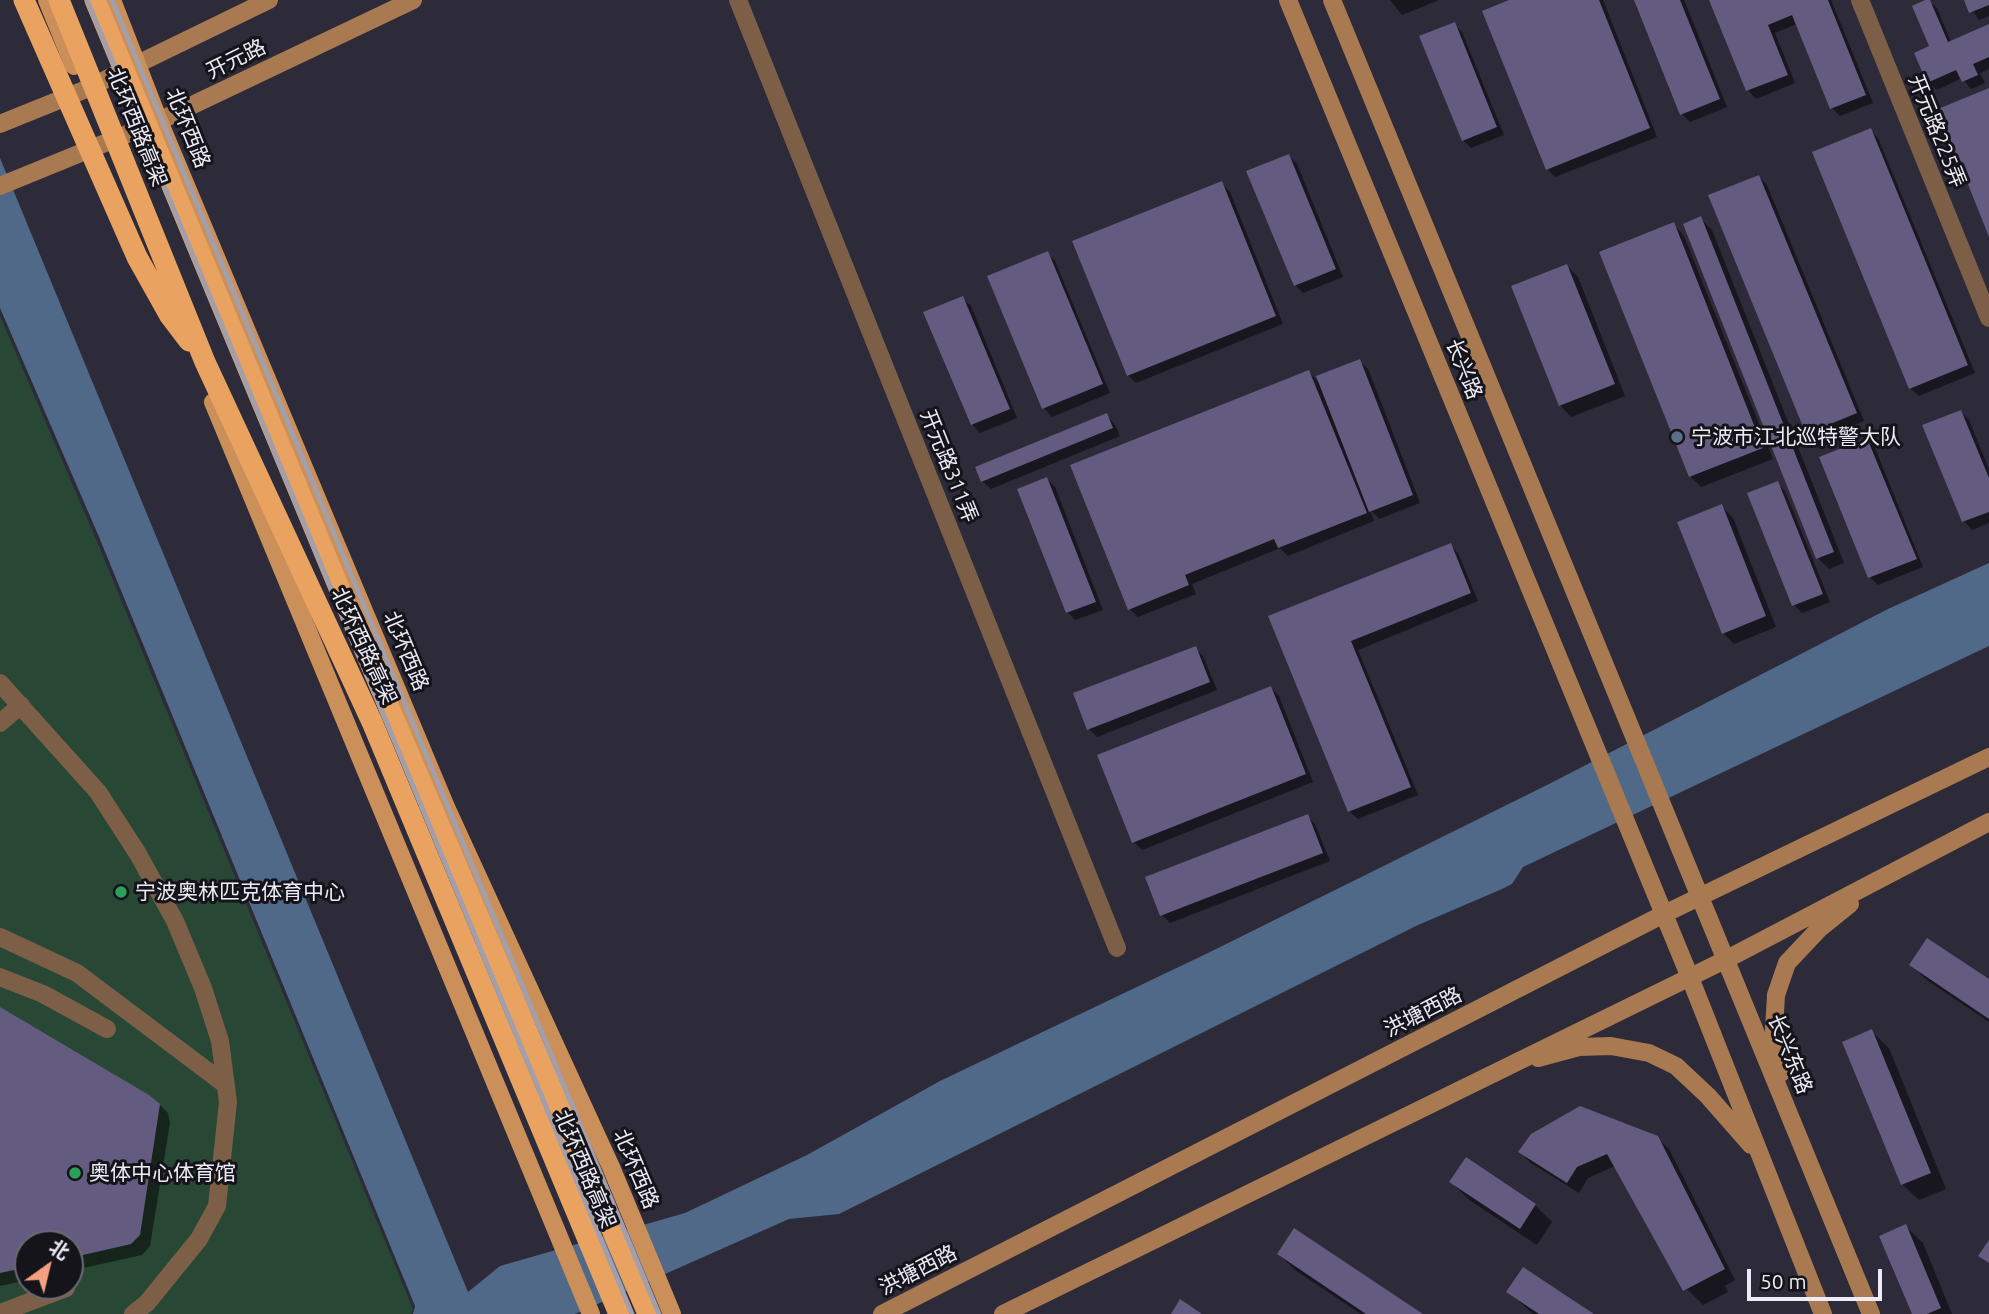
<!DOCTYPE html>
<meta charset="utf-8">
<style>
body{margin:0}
#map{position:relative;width:1989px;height:1314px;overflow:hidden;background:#2d2a39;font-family:Ubuntu,"Noto Sans SC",sans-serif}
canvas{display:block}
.north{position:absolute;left:14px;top:1230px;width:70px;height:70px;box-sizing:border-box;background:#15141a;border:2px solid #6b6a72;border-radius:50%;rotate:34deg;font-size:19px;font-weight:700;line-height:28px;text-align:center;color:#edebf5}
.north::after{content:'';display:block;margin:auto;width:24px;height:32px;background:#f2a07f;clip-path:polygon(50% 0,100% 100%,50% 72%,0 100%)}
.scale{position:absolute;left:1747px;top:1269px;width:135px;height:32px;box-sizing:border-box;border:4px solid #edebf5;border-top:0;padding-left:9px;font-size:21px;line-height:24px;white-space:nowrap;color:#edebf5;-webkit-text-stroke:5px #15141a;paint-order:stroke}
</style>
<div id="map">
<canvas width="1989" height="1314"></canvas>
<div class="north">北</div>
<div class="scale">50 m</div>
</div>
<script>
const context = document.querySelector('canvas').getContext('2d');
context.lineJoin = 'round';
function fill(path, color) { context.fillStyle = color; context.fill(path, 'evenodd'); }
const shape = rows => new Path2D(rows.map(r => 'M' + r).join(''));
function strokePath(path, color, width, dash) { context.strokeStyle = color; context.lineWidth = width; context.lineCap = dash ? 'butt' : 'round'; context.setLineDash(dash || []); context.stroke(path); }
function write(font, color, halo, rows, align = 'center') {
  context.font = font + ' Ubuntu,"Noto Sans SC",sans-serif'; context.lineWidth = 6; context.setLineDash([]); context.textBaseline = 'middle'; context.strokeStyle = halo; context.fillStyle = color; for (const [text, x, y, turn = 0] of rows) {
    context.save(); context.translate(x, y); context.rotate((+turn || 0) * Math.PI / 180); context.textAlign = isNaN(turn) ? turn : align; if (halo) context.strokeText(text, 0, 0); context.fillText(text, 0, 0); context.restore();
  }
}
fill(shape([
 [0,316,96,539,413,1309,411,1314,0,1314],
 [28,1244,70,1244,70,1286,28,1286]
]), '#284735');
fill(shape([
 [0,158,468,1292,500,1266,685,1213,807,1155,940,1081,1210,952,1551,783,1888,609,1989,563,1989,646,1523,867,1512,884,1502,889,1418,925,839,1214,789,1219,575,1314,413,1314,415,1306,99,537,0,308]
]), '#516989');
fill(shape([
 [1390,0,1439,0,1402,15],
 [1513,0,1603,0,1657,137,1555,177,1547,169],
 [1635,0,1684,0,1727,107,1690,122,1682,114],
 [1711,0,1831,0,1873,103,1840,116,1832,108,1797,24,1775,33,1795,83,1756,99,1748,90],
 [1928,0,1937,8,1951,42,1989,26,1989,69,1980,73,1985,83,1971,89,1962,78,1937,90,1928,82,1932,47],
 [1966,0,1989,0,1989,16,1979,20],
 [1454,24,1462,32,1504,135,1471,148,1463,140],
 [1870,130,1878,138,1975,373,1919,396,1910,388],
 [1289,156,1297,164,1343,277,1303,293,1295,285],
 [1759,177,1767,185,1864,421,1815,441,1807,433],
 [1222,184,1230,192,1283,324,1136,383,1128,375],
 [1700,218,1712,230,1844,563,1829,569,1818,558],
 [1673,224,1684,236,1773,459,1701,487,1690,476],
 [1047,253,1055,261,1110,393,1052,417,1044,408,989,277],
 [1567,266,1578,277,1625,396,1571,417,1560,405],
 [962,298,971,306,1017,418,980,433,972,424],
 [1359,361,1368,369,1420,503,1379,519,1369,508,1374,521,1288,556,1280,548,1192,584,1196,594,1138,617,1130,609,1308,372,1321,384],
 [1961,412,1969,420,1989,469,1989,523,1972,530,1964,521,1925,426],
 [1106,415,1114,423,1120,436,991,489,982,481],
 [1866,440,1875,448,1923,567,1878,585,1870,577],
 [1047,479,1055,487,1103,610,1075,620,1067,612],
 [1777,483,1785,491,1830,602,1802,613,1794,605],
 [1721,506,1733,518,1776,627,1734,644,1723,633],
 [1450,545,1458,553,1478,601,1358,650,1418,795,1358,819,1349,811,1270,617],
 [1195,648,1203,656,1217,690,1097,737,1089,729],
 [1271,688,1279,696,1313,782,1142,850,1134,842],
 [1307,816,1315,824,1330,861,1170,923,1162,915],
 [1911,965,1989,981,1989,1022,1928,981],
 [0,1010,156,1101,168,1113,170,1123,150,1246,142,1255,70,1271,70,1244,28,1244,28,1280,0,1286],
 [1872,1032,1889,1048,1946,1189,1919,1200,1902,1184],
 [1657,1138,1669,1149,1735,1280,1725,1286,1728,1292,1703,1305,1686,1288,1615,1166,1588,1178,1579,1193,1531,1163,1520,1152],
 [1466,1159,1535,1205,1552,1222,1537,1245,1468,1199,1451,1182],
 [1906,1227,1923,1243,1952,1314,1914,1314],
 [1279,1254,1420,1314,1361,1314,1295,1270],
 [1509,1292,1591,1314,1533,1314]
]), '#0007');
fill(shape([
 [1509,0,1599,0,1650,128,1546,170,1482,11],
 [1634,0,1680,0,1720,99,1680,115],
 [1709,0,1828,0,1866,95,1830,109,1792,15,1768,25,1788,75,1746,91],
 [1925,0,1930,0,1948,42,1989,24,1989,57,1973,64,1978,75,1962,82,1956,70,1927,83,1914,53,1929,46,1912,6],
 [1964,0,1989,0,1989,5,1969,13],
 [1455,22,1497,127,1462,141,1419,36],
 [1989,88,1989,237,1938,109],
 [1871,128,1968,365,1909,389,1812,152],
 [1289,154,1336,269,1294,286,1246,171],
 [1759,175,1857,413,1806,434,1708,195],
 [1222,181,1276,316,1127,376,1072,241],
 [1701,216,1834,552,1816,559,1683,224],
 [1674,222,1763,448,1689,477,1599,252],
 [1048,251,1103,384,1042,409,987,276],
 [1567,264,1615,384,1559,406,1511,286],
 [963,296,1010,409,971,425,923,312],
 [1360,359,1413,495,1369,512,1316,376],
 [1309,370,1367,513,1278,548,1274,539,1185,575,1189,585,1128,610,1070,465],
 [1961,410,1989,478,1989,512,1962,522,1922,425],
 [1107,413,1113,428,981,482,975,467],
 [1867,438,1917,559,1868,578,1819,457],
 [1047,477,1096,602,1066,613,1017,489],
 [1778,481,1823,594,1792,606,1747,493],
 [1722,504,1766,616,1722,634,1677,522],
 [1451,543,1471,593,1351,641,1411,787,1348,812,1268,616],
 [1196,646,1210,682,1087,730,1073,693],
 [1271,686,1306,774,1132,843,1097,755],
 [1308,814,1323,853,1160,916,1145,877],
 [1927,938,1989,979,1989,1019,1909,965],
 [0,1007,149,1095,160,1104,140,1235,131,1244,70,1258,70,1244,28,1244,28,1267,0,1273],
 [1872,1029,1931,1173,1901,1185,1842,1042],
 [1580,1106,1658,1136,1725,1269,1683,1291,1607,1154,1577,1167,1567,1183,1518,1152,1531,1134],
 [1466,1157,1536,1204,1520,1229,1449,1182],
 [1906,1224,1941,1308,1927,1314,1912,1314,1879,1236],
 [1294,1228,1423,1314,1366,1314,1277,1254],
 [1989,1240,1989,1263,1978,1256],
 [1523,1267,1594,1314,1539,1314,1506,1292],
 [1180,1299,1202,1314,1171,1314]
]), '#635b80');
strokePath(shape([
 [738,0,1117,948],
 [1860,0,1989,318],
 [0,683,98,792,138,854,175,921,203,988,220,1041,228,1102,217,1206,199,1239,147,1303,133,1314],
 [0,723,21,705],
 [0,937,77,973,226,1085],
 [0,977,43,994,107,1029],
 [0,1313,66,1288]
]), '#7c5f46', 18);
strokePath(shape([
 [1288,0,1689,975,1823,1314],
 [1332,0,1871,1314],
 [0,124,84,90,269,0],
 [0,186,159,121,413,0],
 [1538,1058,1579,1047,1611,1046,1649,1053,1676,1066,1708,1096,1751,1145],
 [1781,1073,1774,1030,1776,995,1787,963,1819,929,1850,904],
 [882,1314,1664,914,1989,757],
 [1003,1314,1727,959,1989,822]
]), '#a97a51', 18);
strokePath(shape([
 [47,0,74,66],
 [112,0,159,121,446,807,611,1167,672,1314],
 [213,402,591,1314]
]), '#cb8f59', 18);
strokePath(shape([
 [24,0,137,257,170,316,189,341],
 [59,0,205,362,372,722,619,1314],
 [95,0,376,677,648,1314]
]), '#eaa260', 21);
strokePath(shape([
 [87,0,632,1314],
 [112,0,659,1314]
]), '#a29fab', 5);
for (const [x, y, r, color] of [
 [1677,437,7,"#5c6f8a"],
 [121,892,7,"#2e9e5b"],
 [75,1173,7,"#2e9e5b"]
]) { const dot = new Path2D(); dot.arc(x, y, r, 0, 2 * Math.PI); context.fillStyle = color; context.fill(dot); strokePath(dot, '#15141a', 2.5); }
write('21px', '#edebf5', '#15141a', [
 ["开元路",236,59,-26],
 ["北环西路高架",137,127,68],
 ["北环西路",188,128,68],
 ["开元路225弄",1937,131,68],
 ["长兴路",1464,369,68],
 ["开元路311弄",949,466,68],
 ["北环西路高架",364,646,65],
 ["北环西路",406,651,67],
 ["洪塘西路",1423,1012,-27],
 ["长兴东路",1790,1054,68],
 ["北环西路高架",585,1169,67],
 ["北环西路",636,1169,67],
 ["洪塘西路",918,1270,-27]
]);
write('21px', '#edebf5', '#15141a', [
 ["宁波市江北巡特警大队",1691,437],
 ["宁波奥林匹克体育中心",135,892],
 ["奥体中心体育馆",89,1173]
], 'left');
</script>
